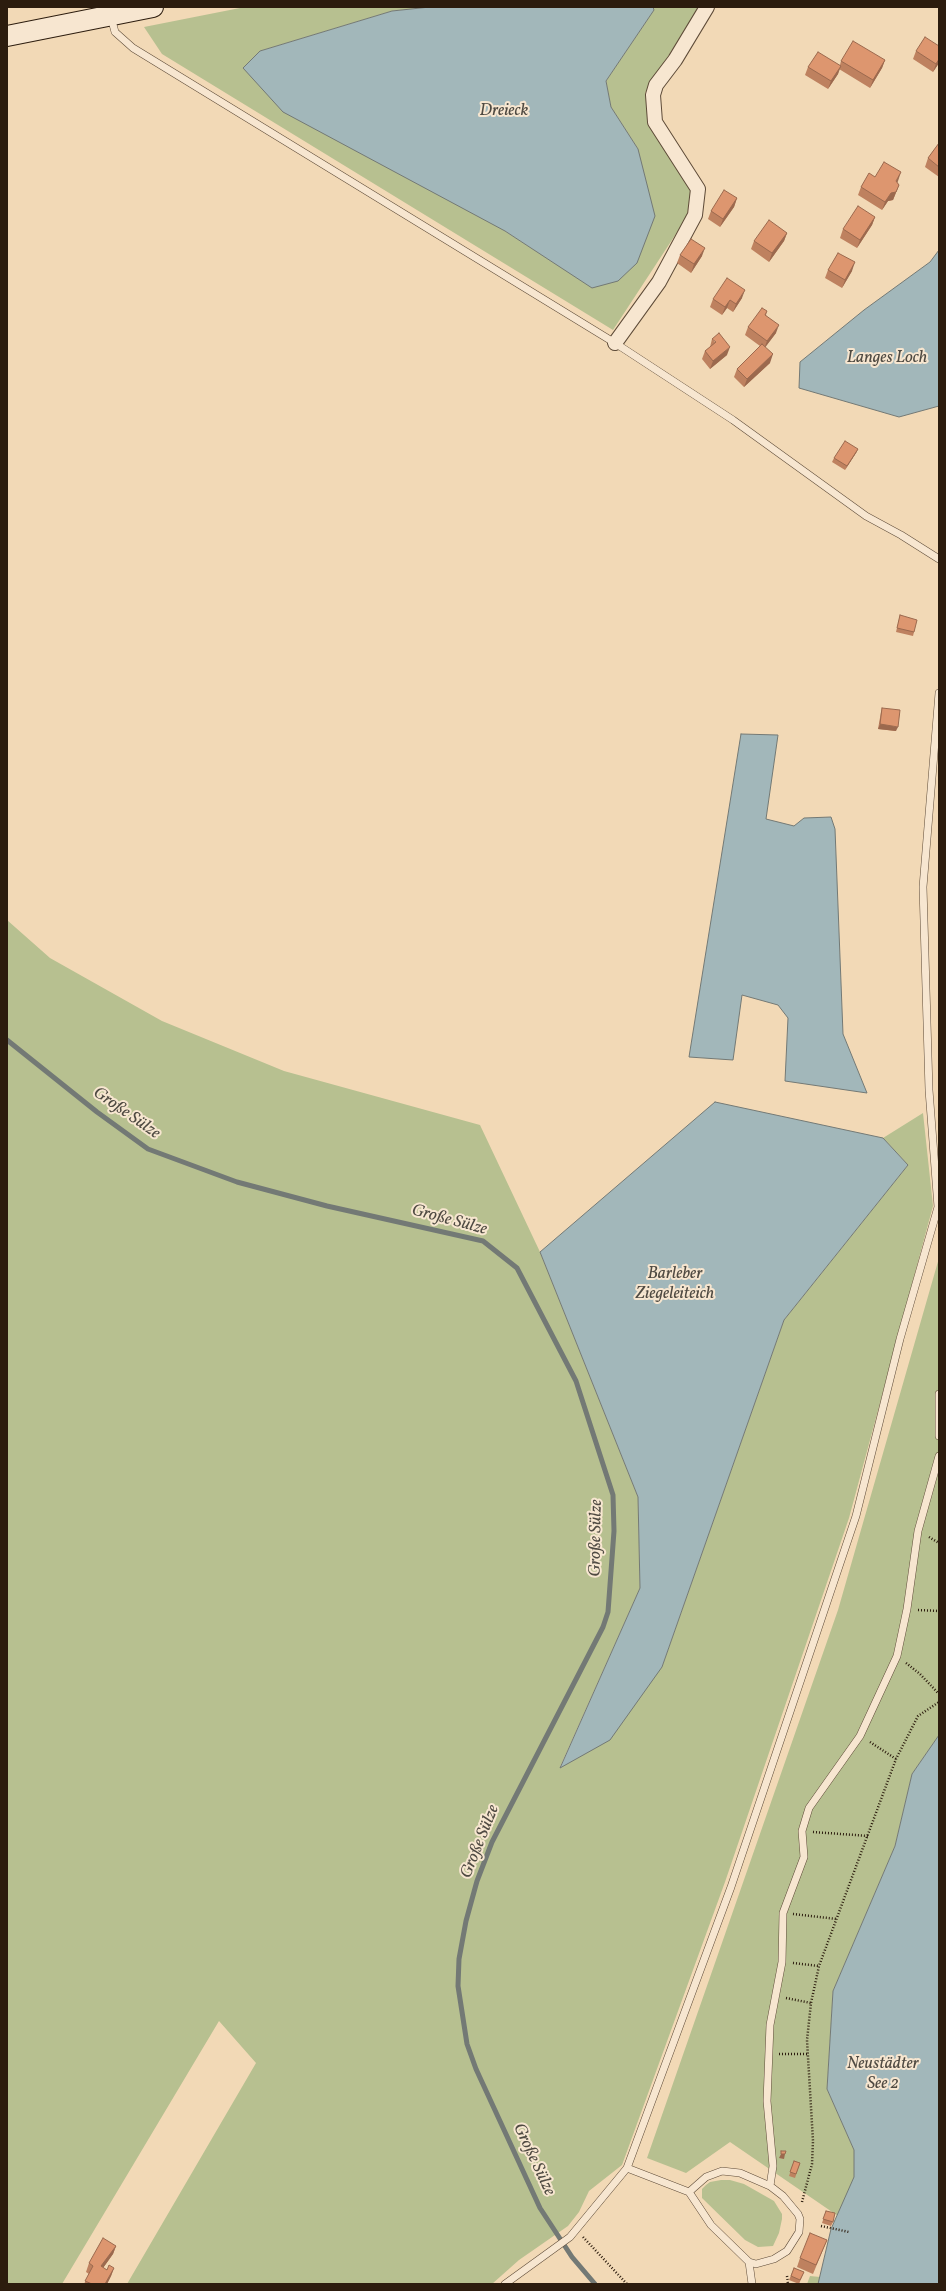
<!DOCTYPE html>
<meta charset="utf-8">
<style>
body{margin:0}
#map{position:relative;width:946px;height:2291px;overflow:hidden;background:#f2d9b6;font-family:Vollkorn,serif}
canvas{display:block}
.frame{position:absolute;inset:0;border:8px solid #2c1c0e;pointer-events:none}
</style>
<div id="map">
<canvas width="946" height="2291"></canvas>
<div class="frame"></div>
</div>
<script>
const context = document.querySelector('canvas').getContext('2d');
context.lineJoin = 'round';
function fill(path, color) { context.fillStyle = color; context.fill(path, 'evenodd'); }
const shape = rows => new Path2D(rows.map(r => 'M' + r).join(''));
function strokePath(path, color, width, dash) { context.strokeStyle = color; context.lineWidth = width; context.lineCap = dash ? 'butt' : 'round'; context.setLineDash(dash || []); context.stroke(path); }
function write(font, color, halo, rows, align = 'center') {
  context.font = font + ' Vollkorn,serif'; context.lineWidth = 4; context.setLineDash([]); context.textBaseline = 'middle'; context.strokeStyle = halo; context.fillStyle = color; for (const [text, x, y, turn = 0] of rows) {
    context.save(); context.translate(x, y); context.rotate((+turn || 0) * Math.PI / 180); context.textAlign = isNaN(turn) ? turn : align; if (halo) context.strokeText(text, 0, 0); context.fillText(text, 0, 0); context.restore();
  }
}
fill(shape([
 [245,7,430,7,392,11,260,51,505,231,592,287,638,149,611,107,606,81,654,10,653,7,699,7,645,93,653,128,691,188,687,217,613,330,162,54,144,27],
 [7,920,50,958,162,1021,284,1071,480,1125,540,1252,638,1497,640,1588,560,1767,662,1667,784,1320,908,1165,883,1138,923,1113,933,1206,849,1518,725,1882,622,2165,589,2191,579,2212,568,2226,519,2260,492,2284,127,2284,256,2063,219,2021,62,2284,7,2284],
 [939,1258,939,1735,912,1774,895,1846,833,1991,827,2089,854,2150,855,2177,838,2216,730,2142,686,2173,647,2158,838,1610],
 [721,2180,730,2180,744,2184,774,2201,782,2214,782,2219,779,2233,773,2246,758,2247,745,2240,702,2198,702,2189,706,2185,710,2182],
 [810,2276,820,2277,818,2284,807,2284]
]), '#b7c090');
const water = shape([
 [430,7,653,7,654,10,606,81,611,107,638,149,655,216,637,263,618,281,592,288,505,231,283,112,243,68,260,51,392,11,430,7],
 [939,250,939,406,899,417,799,388,800,362,864,310,930,262,939,250],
 [741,734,778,735,766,819,794,826,804,818,831,817,835,829,843,1034,867,1093,785,1081,788,1018,778,1005,742,995,733,1060,689,1057,741,734],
 [715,1102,883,1138,908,1165,784,1320,662,1667,610,1740,560,1768,640,1588,638,1497,540,1252,715,1102],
 [939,1735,939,2284,818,2284,831,2229,854,2177,854,2150,827,2089,833,1991,895,1846,912,1774,939,1735]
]);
fill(water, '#a2b7ba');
strokePath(water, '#737975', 1);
strokePath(shape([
 [7,1040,97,1112,148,1149,237,1182,327,1206,483,1241,517,1268,576,1381,613,1495,614,1531,608,1612,603,1627,492,1842,477,1881,466,1921,459,1959,458,1986,467,2044,476,2069,540,2208,572,2257,595,2284]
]), '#737975', 5);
const lane = shape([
 [111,17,115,32,133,48,615,343,733,420,866,516,901,535,939,559],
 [939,1394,939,1436],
 [627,2168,689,2192,706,2177,722,2171,740,2173,770,2186,773,2166,767,2101,770,2025,782,1962,783,1913,804,1857,802,1831,809,1808,860,1736,897,1656,907,1609,918,1531,939,1456],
 [689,2192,711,2225,749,2262,756,2264,774,2259,787,2251,799,2232,800,2219,798,2214,783,2196,770,2186],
 [749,2262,752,2284],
 [505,2284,570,2237,627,2168,731,1887,856,1516,900,1339,938,1207,929,1090,923,887,939,693]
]);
const street = shape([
 [615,343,659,282,695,215,698,189,655,122,653,95,656,85,675,60,707,7]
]);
const secondary = shape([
 [7,36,153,7]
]);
strokePath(lane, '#5e4b38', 8);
strokePath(street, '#5e4b38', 16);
strokePath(secondary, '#2c1c0e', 22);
strokePath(shape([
 [929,1537,939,1543],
 [918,1610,939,1611],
 [906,1663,920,1674,939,1694],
 [870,1742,896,1759],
 [813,1832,869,1836],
 [793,1914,837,1919],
 [793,1963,819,1966],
 [786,1998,811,2003],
 [779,2054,807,2054],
 [802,2202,812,2164,813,2141,807,2040,811,2003,819,1966,896,1759,918,1716,939,1702],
 [821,2226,849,2232],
 [583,2237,627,2284],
 [787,2276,788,2284]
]), '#2c1c0e', 2.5, [1, 2]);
strokePath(lane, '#f7e6d0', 7);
strokePath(street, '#f7e6d0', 14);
strokePath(secondary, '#f7e6d0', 20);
fill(shape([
 [916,51,939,63,933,72,913,59],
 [885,60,882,68,870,88,839,69,838,74,828,89,805,75,808,67,840,65,841,61],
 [939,143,939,177,925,167,928,158],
 [875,177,898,181,897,182,899,185,893,200,888,201,882,210,858,195,861,187],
 [737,198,734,207,720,227,708,219,711,211],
 [875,217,872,225,857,248,840,238,843,229],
 [787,233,784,241,769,262,751,249,754,241],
 [680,255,702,256,691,273,677,263],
 [828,270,852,271,842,288,825,278],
 [742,298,733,312,727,308,722,315,710,307,713,299],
 [767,311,766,315,776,333,765,347,770,363,744,387,734,377,737,369,760,346,745,335,748,327],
 [712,339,727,355,710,369,702,359,705,351,710,347],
 [858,449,856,453,845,470,832,462,834,458],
 [900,615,914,632,913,636,896,632],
 [882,708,896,731,878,729,881,712],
 [794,2161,800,2163,795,2178,789,2176],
 [826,2211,833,2222,831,2226,822,2223],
 [827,2240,813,2274,797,2267,800,2258],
 [116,2246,113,2254,103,2268,107,2270,114,2268,111,2276,107,2284,84,2284,89,2274,86,2272,89,2263],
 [794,2268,804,2272,799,2284,789,2280]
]), '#be815f');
fill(shape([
 [939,59,939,63,933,72,936,64],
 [885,60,882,68,870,88,873,80],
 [841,66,838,74,828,89,831,81],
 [901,172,898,181,893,189,896,181],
 [899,185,893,200,888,201,882,210,885,202,891,193],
 [737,198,734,207,720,227,723,219],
 [875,217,872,225,857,248,860,240],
 [787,233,784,241,769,262,772,253],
 [705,248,702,256,691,273,694,264],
 [855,262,852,271,842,288,845,280],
 [745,290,742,298,733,312,736,304],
 [730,300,727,308,722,315,725,307],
 [779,325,776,333,764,349,767,341],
 [730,347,727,355,710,369,713,361],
 [773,354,770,363,744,387,747,379],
 [858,449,856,453,845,470,847,466],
 [880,724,898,727,896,731,878,729],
 [781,2154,785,2154,784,2159,779,2158],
 [116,2246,113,2254,98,2275,101,2266],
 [114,2268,111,2276,107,2284,105,2284]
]), '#9b694e');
const building = shape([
 [925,37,939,46,939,59,936,64,916,51,925,37],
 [853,41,885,60,873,80,841,61,853,41],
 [818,52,841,66,831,81,808,67,818,52],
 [939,143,939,167,928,158,939,143],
 [884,162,901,172,896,181,899,185,896,192,891,193,885,202,861,187,869,173,875,177,884,162],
 [724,190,737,198,723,219,711,211,724,190],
 [858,206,875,217,860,240,843,229,858,206],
 [769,220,787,233,772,253,754,241,769,220],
 [691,239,705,248,694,264,680,255,691,239],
 [838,253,855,262,845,280,828,270,838,253],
 [727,278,745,290,736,304,730,300,725,307,713,299,727,278],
 [762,308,767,311,765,315,779,325,767,341,748,327,762,308],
 [719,333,730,347,713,361,705,351,716,342,712,339,719,333],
 [762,344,773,354,747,379,737,369,762,344],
 [845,441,858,449,847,466,834,458,845,441],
 [900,615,917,620,914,632,897,628,900,615],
 [882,708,900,710,898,727,880,724,882,708],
 [781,2151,786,2151,785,2154,781,2154,781,2151],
 [794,2161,800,2163,796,2174,790,2172,794,2161],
 [826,2211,835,2213,833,2222,823,2219,826,2211],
 [810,2233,827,2240,816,2265,800,2258,810,2233],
 [103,2238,116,2246,101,2266,107,2270,109,2265,114,2268,105,2284,92,2284,85,2281,93,2266,89,2263,103,2238],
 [794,2268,804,2272,800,2280,791,2276,794,2268]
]);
fill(building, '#dd966f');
strokePath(building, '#9b694e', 1);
write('italic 17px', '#4f4a42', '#f7e6d0', [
 ["Dreieck",504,112],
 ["Langes Loch",887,359],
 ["Große Sülze",126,1114,35],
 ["Große Sülze",449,1221,15],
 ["Barleber",675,1275],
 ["Ziegeleiteich",675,1295],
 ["Große Sülze",597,1538,-89],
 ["Große Sülze",481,1842,-68],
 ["Neustädter",883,2065],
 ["See 2",883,2085],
 ["Große Sülze",533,2160,65]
]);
</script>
